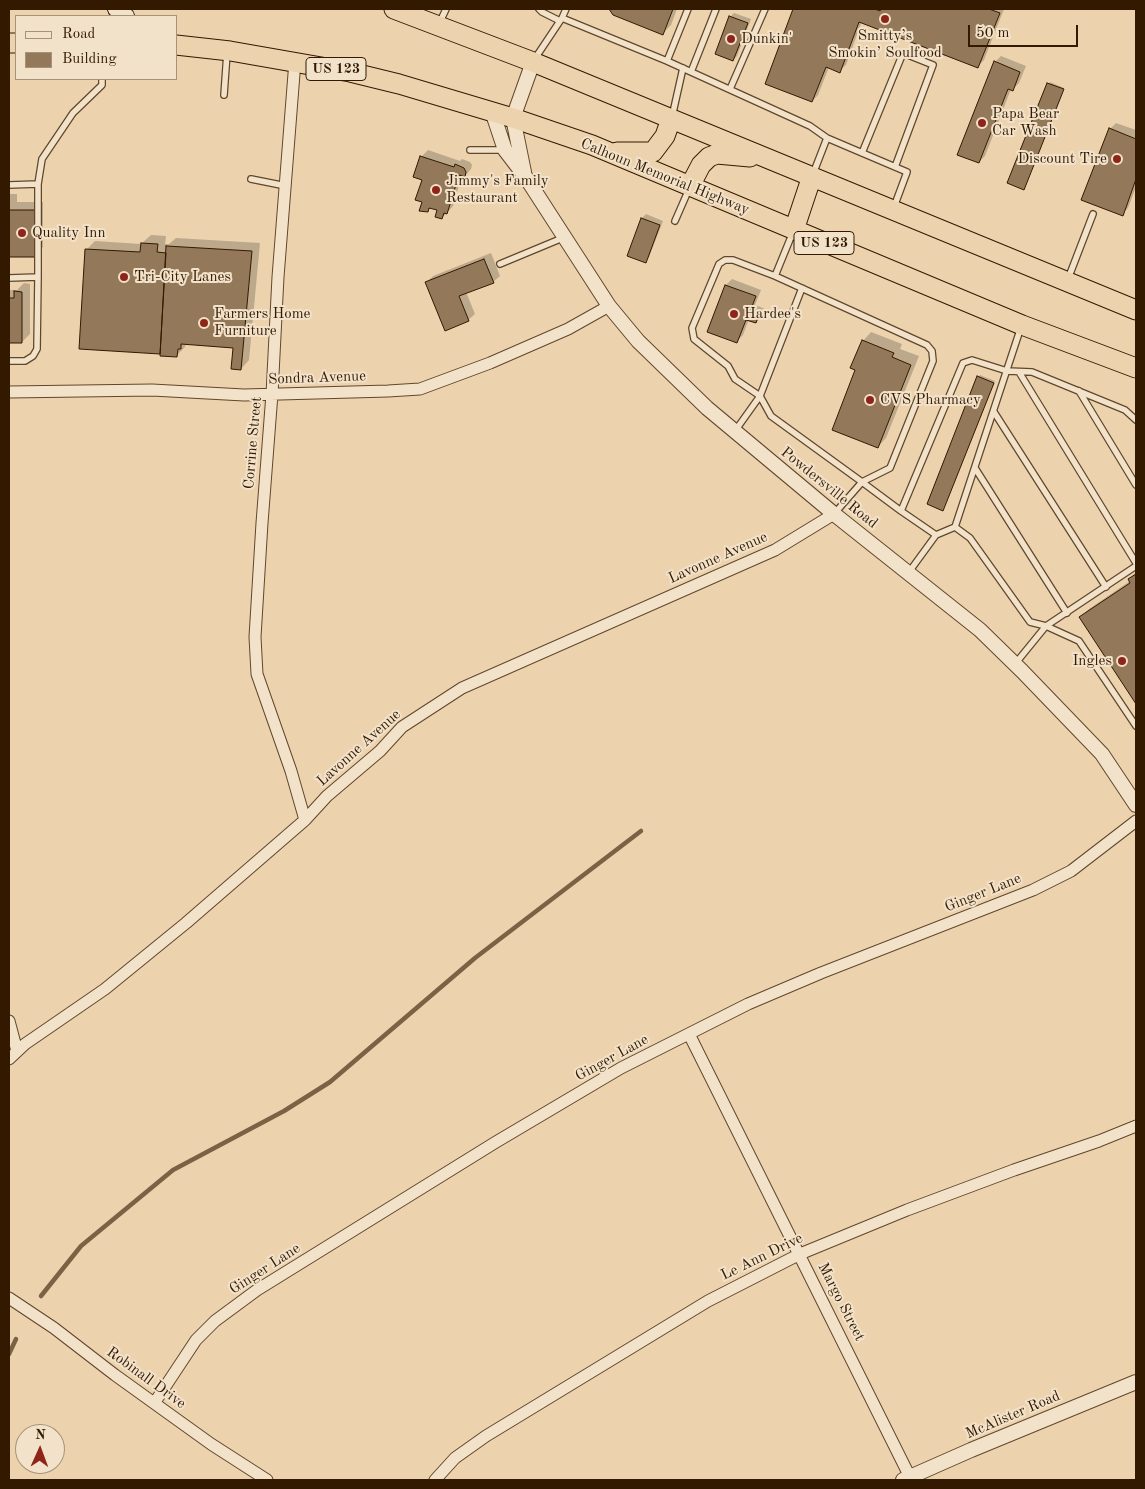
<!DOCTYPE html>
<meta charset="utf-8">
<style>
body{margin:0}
#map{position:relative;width:1145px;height:1489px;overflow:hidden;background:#ecd2ad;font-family:"Old Standard TT",serif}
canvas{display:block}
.frame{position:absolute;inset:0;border:10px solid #321900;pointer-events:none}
.legend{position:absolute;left:15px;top:15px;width:162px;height:65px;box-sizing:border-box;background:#f3e2ca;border:1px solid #a69279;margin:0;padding:6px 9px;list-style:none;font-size:15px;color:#321900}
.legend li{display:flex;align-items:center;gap:10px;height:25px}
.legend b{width:25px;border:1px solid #a69279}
.north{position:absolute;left:15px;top:1424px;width:50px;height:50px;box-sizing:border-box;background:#f3e2ca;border:1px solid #a69279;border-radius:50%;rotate:2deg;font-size:14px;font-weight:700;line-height:20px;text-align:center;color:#321900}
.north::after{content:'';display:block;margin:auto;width:18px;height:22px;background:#8f2418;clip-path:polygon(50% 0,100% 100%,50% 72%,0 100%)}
.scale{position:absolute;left:968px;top:25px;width:110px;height:22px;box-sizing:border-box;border:2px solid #321900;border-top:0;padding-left:6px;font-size:15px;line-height:18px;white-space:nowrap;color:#321900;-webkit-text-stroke:4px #f3e2ca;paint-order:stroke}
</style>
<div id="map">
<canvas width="1145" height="1489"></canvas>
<div class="frame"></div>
<ul class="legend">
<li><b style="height:6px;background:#f3e2ca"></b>Road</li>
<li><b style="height:14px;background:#93795a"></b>Building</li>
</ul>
<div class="north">N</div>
<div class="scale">50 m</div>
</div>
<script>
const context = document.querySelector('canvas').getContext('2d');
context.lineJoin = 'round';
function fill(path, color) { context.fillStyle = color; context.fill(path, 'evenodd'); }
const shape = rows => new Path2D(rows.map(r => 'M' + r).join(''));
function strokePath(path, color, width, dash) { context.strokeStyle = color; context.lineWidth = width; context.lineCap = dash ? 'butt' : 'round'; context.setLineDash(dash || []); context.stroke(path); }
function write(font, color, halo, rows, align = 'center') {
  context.font = font + ' "Old Standard TT",serif'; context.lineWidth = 4; context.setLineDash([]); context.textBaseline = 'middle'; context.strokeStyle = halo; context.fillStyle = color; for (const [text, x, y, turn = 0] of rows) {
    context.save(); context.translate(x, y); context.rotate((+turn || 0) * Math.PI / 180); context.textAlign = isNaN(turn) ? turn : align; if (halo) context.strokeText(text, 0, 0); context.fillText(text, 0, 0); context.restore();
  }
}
fill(shape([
 [611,9,677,9,671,25,662,34,614,14],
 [795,9,1004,9,984,60,978,66,862,21,846,65,839,71,829,67,818,95,812,101,766,83],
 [734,13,751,19,737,56,733,60,730,17],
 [1001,56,1026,66,1019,83,1013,89,1011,89,985,156,979,162,995,62],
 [1050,82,1064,88,1025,187,1009,182],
 [1116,123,1136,130,1136,187,1128,208,1122,214,1110,129],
 [428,150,460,161,462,159,470,162,472,165,471,169,465,176,462,175,453,206,442,218,438,210,431,207,428,211,423,201,421,157],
 [9,194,17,194,17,202,43,202,43,247,35,256,9,256],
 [646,214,663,221,649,257,645,261,628,255,642,218],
 [151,235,166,236,165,244,169,244,176,238,260,243,249,360,241,369,234,347,186,343,185,347,177,355,162,352,81,348,86,250,95,241,141,244],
 [491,253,500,276,493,282,466,292,475,314,468,320,427,282,433,276],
 [732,279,761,290,755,305,765,309,762,316,756,322,749,319,743,335,737,341,726,285],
 [24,283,30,284,30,334,22,342,9,342,9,290,17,290],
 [871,332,902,344,900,349,919,356,886,438,878,447,857,369,863,341],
 [980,375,995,381,943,509,978,377],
 [1136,572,1136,702,1080,617,1089,609,1130,581,1129,580]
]), '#0003');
strokePath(shape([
 [41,1296,81,1246,173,1170,284,1111,330,1082,475,958,641,831],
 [9,1354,16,1339]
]), '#7c6244', 4.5);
const building = shape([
 [609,9,673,9,663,35,613,15,609,9],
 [793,9,875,9,880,11,881,9,989,9,1000,13,978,68,859,22,840,73,826,67,812,102,765,84,793,9],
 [729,16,748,23,733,61,715,54,729,16],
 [994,61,1020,72,1013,91,1008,89,979,163,957,155,994,61],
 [1047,83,1064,89,1024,190,1007,183,1047,83],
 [1109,128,1136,139,1136,179,1123,216,1081,200,1109,128],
 [420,156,454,167,455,164,464,168,466,172,465,177,459,175,447,214,444,213,442,219,435,217,437,210,429,208,428,212,419,211,422,202,415,200,422,180,413,177,420,156],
 [9,202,9,210,35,210,35,257,9,257,9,202],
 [641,218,660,225,646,263,627,256,641,218],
 [141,243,158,244,157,252,166,253,160,354,79,349,85,249,140,252,141,243],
 [166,246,252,251,241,370,231,369,233,348,181,344,181,349,178,349,177,357,160,356,166,246],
 [484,259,494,283,459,296,469,321,445,331,425,282,484,259],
 [725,285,756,296,750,312,759,315,756,323,746,320,737,343,707,332,725,285],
 [14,291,22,292,22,343,9,343,9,298,14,298,14,291],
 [862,340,894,353,892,357,911,365,878,448,832,430,855,370,850,368,862,340],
 [977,376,994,383,943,511,927,504,977,376],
 [1136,574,1136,704,1079,617,1130,583,1128,579,1136,574]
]);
fill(building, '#93795a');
strokePath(building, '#321900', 1);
const service = shape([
 [539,9,542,12,560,21],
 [562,18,667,61,810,126,827,138,813,174],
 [439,24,446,9],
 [534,60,562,18,566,9],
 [667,61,688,9],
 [691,72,716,9],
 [730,89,765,9],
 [224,95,227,53],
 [672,117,683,68],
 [827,138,907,172,894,207],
 [470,150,505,150],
 [862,153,903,53,933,65,895,167],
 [251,179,286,186],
 [9,185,38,184,42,159,73,113,102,85,102,79],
 [675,221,689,189],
 [500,264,565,237],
 [775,276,793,232],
 [9,278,38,277,38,184],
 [1068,279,1093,214],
 [9,361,25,361,33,356,37,349,38,277],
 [1019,372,1136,563],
 [1079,391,1136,485],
 [994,412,1106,587],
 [735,431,760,396,802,288],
 [975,468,1067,613],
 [901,511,963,363,972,360,1007,371,1032,372,1125,410,1136,420],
 [834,514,862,482,890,468,933,361,932,351,927,345,775,276,733,260,725,260,719,264,692,328,694,339,728,366,735,379,760,396,771,416,862,482,901,511,936,535,955,527,970,538,1030,622,1046,626,1079,641,1136,726],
 [955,527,1021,327],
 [909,572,936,535],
 [1015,664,1046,626,1136,566]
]);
const minor = shape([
 [295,61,278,277,272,394,262,523,255,637,257,674,291,771,305,820],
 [9,392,152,390,244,395,388,391,420,389,490,363,568,329,609,306],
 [9,1021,17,1051],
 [689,1034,910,1477],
 [9,1059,25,1044,105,989,186,923,305,820,327,796,380,751,402,727,462,688,775,550,834,514],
 [9,1298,54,1328,115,1375,211,1444,267,1480],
 [155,1402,196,1340,215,1321,257,1290,496,1142,621,1068,748,1004,821,973,1033,890,1071,871,1136,821],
 [435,1480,455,1458,486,1436,708,1301,800,1254,907,1210,1014,1170,1099,1141,1136,1126]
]);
const tertiary = shape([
 [492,111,505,150,525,176,609,306,638,341,707,408,834,514,980,630,1022,671,1102,754,1136,805],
 [524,172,513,118,533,62],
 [903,1480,971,1450,1136,1382]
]);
const secondary = shape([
 [116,9,126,16]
]);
const trunk = shape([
 [394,9,533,62,1136,310],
 [9,43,16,43],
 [176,45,230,51,350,72,399,84,513,118,592,145,1022,325,1136,368],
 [617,152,653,152,665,136,671,119],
 [690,186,701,165,709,157,717,154,750,157],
 [794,230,812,176]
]);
strokePath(service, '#60472b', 8);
strokePath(minor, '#60472b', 13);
strokePath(tertiary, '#60472b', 16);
strokePath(secondary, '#321900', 18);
strokePath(trunk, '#321900', 21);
strokePath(service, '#f3e2ca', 5.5);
strokePath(minor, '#f3e2ca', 11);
strokePath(tertiary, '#f3e2ca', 14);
strokePath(secondary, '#f3e2ca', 16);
strokePath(trunk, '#ecd2ad', 19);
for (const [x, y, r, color] of [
 [885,19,5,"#8f2418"],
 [731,39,5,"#8f2418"],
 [982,123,5,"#8f2418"],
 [1117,159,5,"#8f2418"],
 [436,190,5,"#8f2418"],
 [22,233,5,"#8f2418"],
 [124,277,5,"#8f2418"],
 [734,314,5,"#8f2418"],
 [204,323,5,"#8f2418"],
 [870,400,5,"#8f2418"],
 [1122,661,5,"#8f2418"]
]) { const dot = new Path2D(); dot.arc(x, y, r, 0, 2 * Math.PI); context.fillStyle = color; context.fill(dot); strokePath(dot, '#f3e2ca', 2); }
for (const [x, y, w] of [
 [336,69,60],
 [824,243,60]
]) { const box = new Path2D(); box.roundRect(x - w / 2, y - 11.5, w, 23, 4); context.fillStyle = '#f3e2ca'; context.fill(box); strokePath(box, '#321900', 1); }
write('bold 14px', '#321900', null, [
 ["US 123",336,69],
 ["US 123",824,243]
]);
write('15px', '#321900', '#f3e2ca', [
 ["Smitty’s",885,36,"center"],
 ["Smokin’ Soulfood",885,53,"center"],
 ["Dunkin'",741,39],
 ["Papa Bear",992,114],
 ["Car Wash",992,131],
 ["Discount Tire",1107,159,"right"],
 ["Jimmy's Family",446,181],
 ["Restaurant",446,198],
 ["Quality Inn",32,233],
 ["Tri-City Lanes",134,277],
 ["Farmers Home",214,314],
 ["Furniture",214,331],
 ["Hardee's",744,314],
 ["CVS Pharmacy",880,400],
 ["Ingles",1112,661,"right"]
], 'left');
write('15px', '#321900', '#f3e2ca', [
 ["Calhoun Memorial Highway",665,177,22],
 ["Sondra Avenue",317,378,-2],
 ["Corrine Street",253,443,-85],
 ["Powdersville Road",829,488,39],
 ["Lavonne Avenue",718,558,-24],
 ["Lavonne Avenue",359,748,-42],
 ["Ginger Lane",983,893,-22],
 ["Ginger Lane",612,1058,-29],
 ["Le Ann Drive",762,1257,-26],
 ["Ginger Lane",265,1269,-33],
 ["Margo Street",841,1302,63],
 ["Robinall Drive",146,1378,36],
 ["McAlister Road",1013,1415,-23]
]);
</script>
